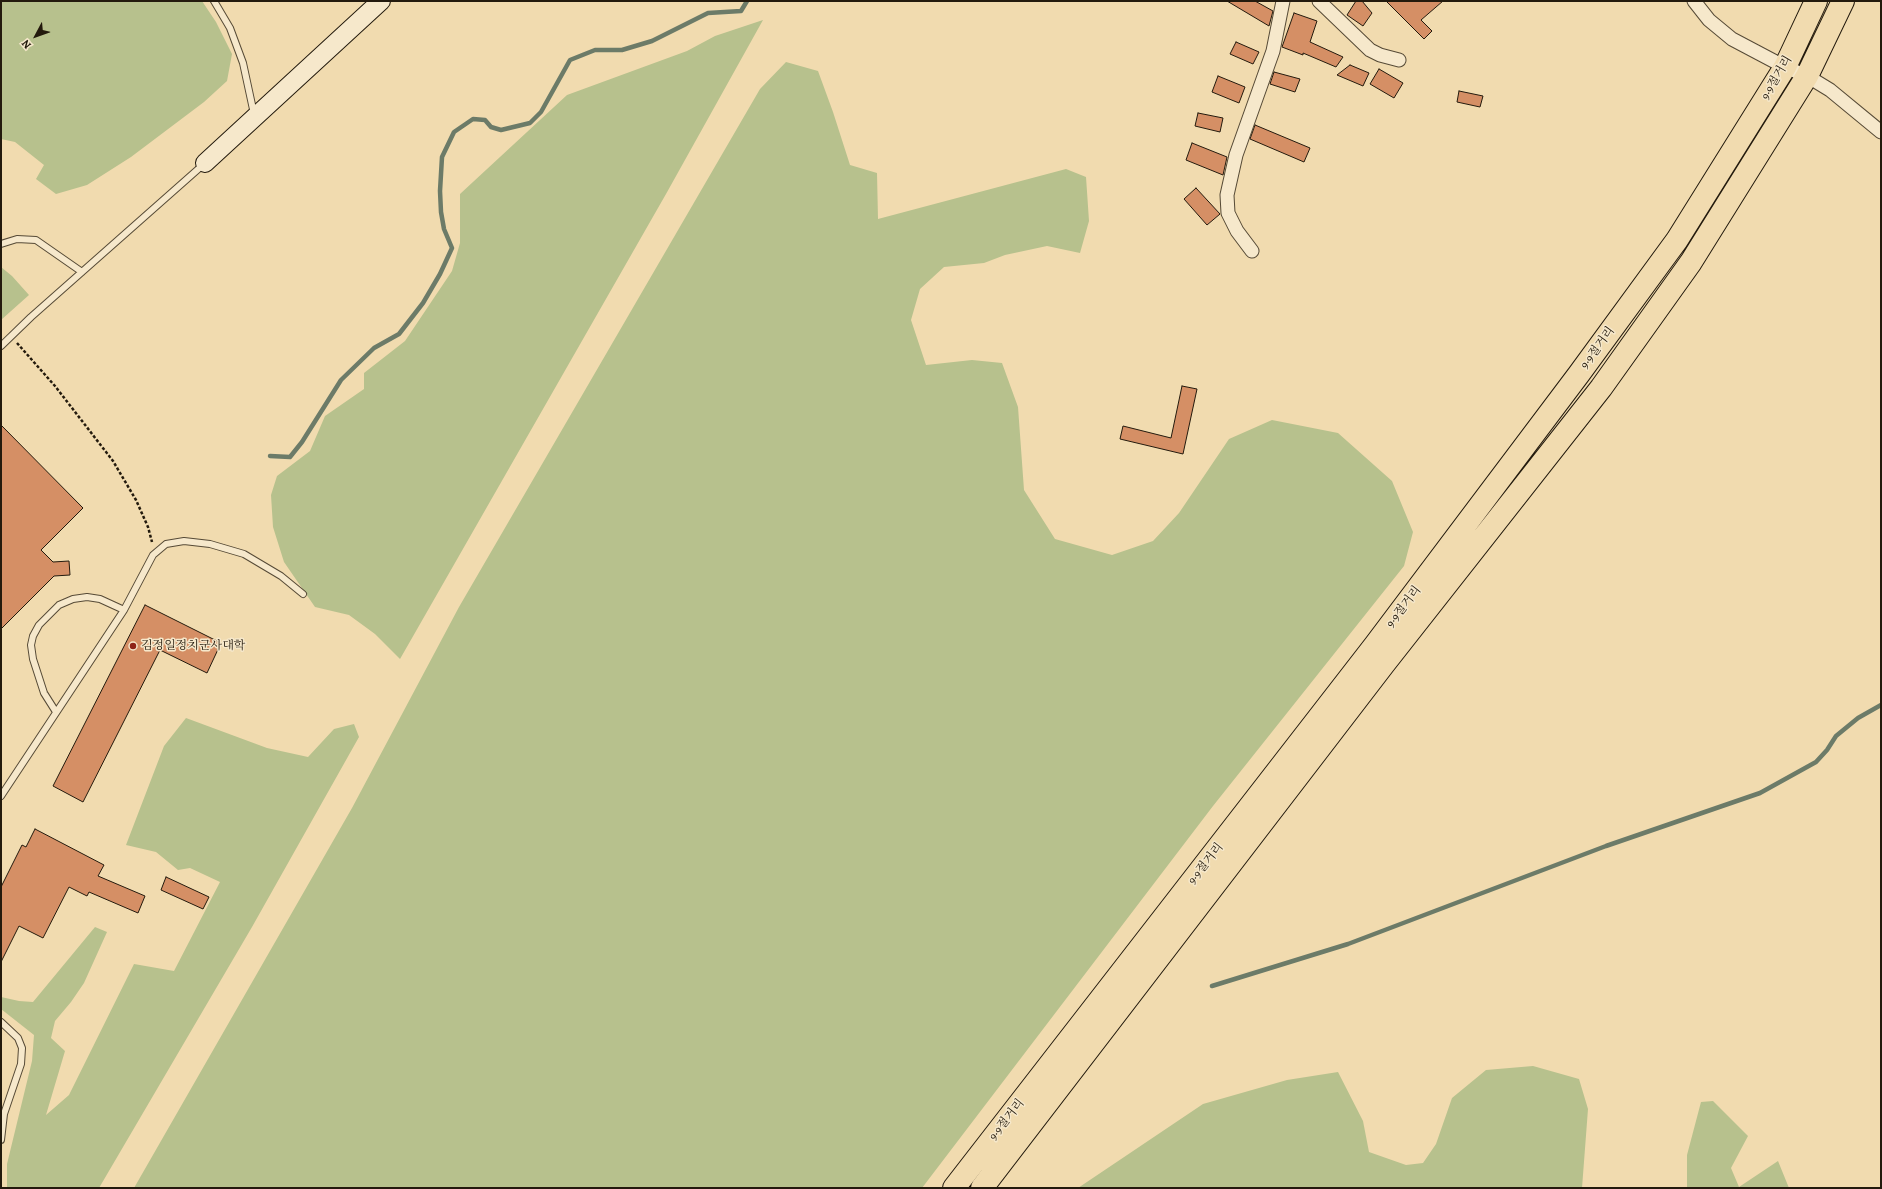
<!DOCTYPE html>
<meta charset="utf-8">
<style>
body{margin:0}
#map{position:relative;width:1882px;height:1189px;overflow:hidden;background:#f1dbaf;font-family:Alegreya,serif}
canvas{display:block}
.frame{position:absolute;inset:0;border:2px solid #231a0d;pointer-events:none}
.north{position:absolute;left:16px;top:16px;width:40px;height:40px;-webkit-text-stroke:3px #f6e8cb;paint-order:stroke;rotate:229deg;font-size:11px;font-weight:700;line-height:16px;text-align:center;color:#231a0d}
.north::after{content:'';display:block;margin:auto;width:14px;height:18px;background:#231a0d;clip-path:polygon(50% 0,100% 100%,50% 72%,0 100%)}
</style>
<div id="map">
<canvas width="1882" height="1189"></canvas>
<div class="frame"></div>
<div class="north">N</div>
</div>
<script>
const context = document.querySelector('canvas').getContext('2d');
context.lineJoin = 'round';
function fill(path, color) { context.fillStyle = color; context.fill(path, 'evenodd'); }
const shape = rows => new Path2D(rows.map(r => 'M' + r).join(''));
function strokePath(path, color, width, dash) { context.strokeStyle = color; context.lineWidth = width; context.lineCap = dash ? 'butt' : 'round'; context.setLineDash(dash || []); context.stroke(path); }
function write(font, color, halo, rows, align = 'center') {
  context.font = font + ' Alegreya,"Noto Serif KR",serif'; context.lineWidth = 3; context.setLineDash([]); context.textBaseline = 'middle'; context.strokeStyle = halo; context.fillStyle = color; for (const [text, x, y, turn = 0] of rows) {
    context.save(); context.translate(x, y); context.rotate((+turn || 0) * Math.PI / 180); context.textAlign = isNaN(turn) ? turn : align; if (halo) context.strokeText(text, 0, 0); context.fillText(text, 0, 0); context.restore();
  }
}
fill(shape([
 [1,1,202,1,216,22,232,54,227,81,204,102,131,157,87,185,56,194,36,179,44,165,15,142,1,139],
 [763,20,666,194,400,659,375,634,349,615,315,607,284,562,273,527,271,495,277,476,310,451,325,416,364,389,364,373,405,341,452,271,460,243,460,194,567,95,687,51,715,36],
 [786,62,818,71,833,112,850,165,877,173,878,219,1066,169,1086,177,1089,221,1080,253,1047,246,1005,255,984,263,944,267,920,289,911,320,926,365,972,360,1002,363,1018,407,1024,490,1055,539,1112,555,1153,541,1179,513,1229,439,1272,420,1338,433,1392,481,1413,532,1404,566,1213,806,922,1188,134,1188,352,808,459,607,760,89],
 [1,267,12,276,29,295,1,320],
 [186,718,267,748,308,757,334,729,354,724,359,737,252,927,99,1188,7,1188,7,1164,32,1061,34,1035,1,1009,1,997,19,1001,33,1002,95,927,107,932,84,983,71,1002,55,1021,51,1038,65,1051,46,1115,69,1095,134,964,174,971,220,882,190,868,178,870,156,852,126,845,164,746],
 [1533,1066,1579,1079,1588,1109,1582,1188,1078,1188,1203,1104,1287,1080,1338,1072,1363,1121,1369,1152,1406,1165,1423,1163,1436,1144,1452,1098,1486,1070],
 [1713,1101,1748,1136,1731,1168,1739,1187,1778,1161,1789,1188,1687,1188,1687,1155,1701,1102]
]), '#b7c18d');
strokePath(shape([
 [270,456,290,457,302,442,341,380,374,348,399,334,423,303,440,274,452,248,444,229,441,212,440,191,442,157,454,132,473,119,485,120,491,127,501,130,530,123,541,112,570,60,595,50,622,50,652,41,708,13,741,11,747,1],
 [1212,986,1348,944,1606,846,1760,793,1816,762,1827,750,1836,736,1858,718,1881,705]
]), '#6c7b68', 4.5);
const building = shape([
 [1227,1,1255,1,1273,11,1269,26,1227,1],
 [1356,1,1362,1,1372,13,1363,26,1347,15,1356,1],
 [1386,1,1443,1,1421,20,1432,31,1424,39,1386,1],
 [1294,13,1317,21,1310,42,1343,57,1336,67,1303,53,1303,55,1282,47,1294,13],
 [1236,42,1259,52,1253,64,1230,54,1236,42],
 [1350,65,1369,73,1363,86,1337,75,1350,65],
 [1379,69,1403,83,1394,98,1370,84,1379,69],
 [1274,72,1300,79,1295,92,1270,84,1274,72],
 [1218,76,1245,87,1239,103,1212,92,1218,76],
 [1459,91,1483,96,1480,107,1457,102,1459,91],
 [1198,113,1223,118,1220,132,1195,126,1198,113],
 [1255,125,1310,148,1304,162,1250,139,1255,125],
 [1192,143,1227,157,1223,175,1186,160,1192,143],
 [1196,188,1220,214,1207,225,1184,199,1196,188],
 [1182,386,1197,389,1183,454,1120,439,1123,426,1171,438,1182,386],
 [1,425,83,508,41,550,53,562,69,561,70,575,54,576,1,629,1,425],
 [145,605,221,643,207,673,160,650,83,802,53,786,145,605],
 [35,829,104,865,98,876,145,896,138,913,89,892,87,896,69,887,43,938,19,926,1,962,1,887,22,845,26,847,35,829],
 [166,877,209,897,203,909,161,890,166,877]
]);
fill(building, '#d58f65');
strokePath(building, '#231a0d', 1);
const lane = shape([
 [214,1,230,28,243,63,254,114],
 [1,244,17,239,36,240,82,272],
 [1,346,31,317,204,164],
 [56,712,44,693,33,659,31,645,33,636,39,625,59,605,73,599,87,597,100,599,124,610],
 [1,796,124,610,153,555,166,544,184,541,210,544,244,554,281,576,303,594],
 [1,1022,18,1038,22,1048,21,1064,4,1114,1,1140]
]);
const street = shape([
 [1319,1,1370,50,1380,55,1399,60],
 [1694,1,1709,20,1732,39,1785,67,1807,76,1830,90,1881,132],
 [1252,251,1237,231,1228,213,1227,195,1236,155,1273,51,1283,1]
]);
const secondary = shape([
 [205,163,381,1]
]);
const highway = shape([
 [954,1188,1375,645,1579,374,1677,240,1785,67,1816,1],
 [982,1188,1384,664,1601,388,1691,262,1807,76,1843,1]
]);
strokePath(lane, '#564a36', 8);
strokePath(street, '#564a36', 15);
strokePath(secondary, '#231a0d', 20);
strokePath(highway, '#231a0d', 24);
strokePath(shape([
 [17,343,55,386,113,461,136,500,148,527,152,542]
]), '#231a0d', 2.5, [3, 2]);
strokePath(lane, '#f6e8cb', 6);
strokePath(street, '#f6e8cb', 13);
strokePath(secondary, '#f6e8cb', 18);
strokePath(highway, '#f1dbaf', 22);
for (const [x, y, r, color] of [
 [133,646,4,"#8f2418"]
]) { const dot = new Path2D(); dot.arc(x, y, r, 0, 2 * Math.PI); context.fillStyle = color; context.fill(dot); strokePath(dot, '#f6e8cb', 1.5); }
write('12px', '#231a0d', '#f6e8cb', [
 ["9·9절거리",1777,78,-60],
 ["9·9절거리",1598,348,-54],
 ["9·9절거리",1404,607,-53],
 ["9·9절거리",1206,864,-52],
 ["9·9절거리",1007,1120,-52]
]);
write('12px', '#231a0d', '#f6e8cb', [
 ["김정일정치군사대학",141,646]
], 'left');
</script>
